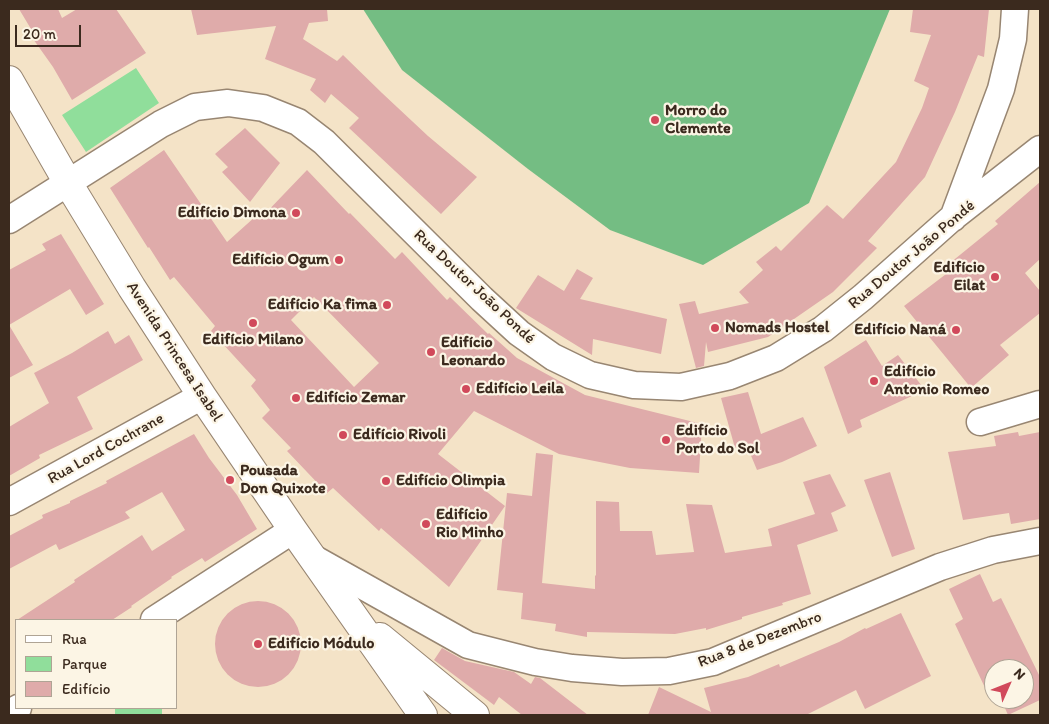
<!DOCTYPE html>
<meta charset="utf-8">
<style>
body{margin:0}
#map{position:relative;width:1049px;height:724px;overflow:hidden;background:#f4e3c7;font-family:Itim,sans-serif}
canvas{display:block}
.frame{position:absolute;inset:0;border:10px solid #3b2a1e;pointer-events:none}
.legend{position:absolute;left:15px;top:619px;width:162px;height:90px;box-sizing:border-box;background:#fcf5e5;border:1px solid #afa495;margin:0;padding:6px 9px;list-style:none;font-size:15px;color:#3b2a1e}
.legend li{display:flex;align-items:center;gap:10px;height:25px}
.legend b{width:25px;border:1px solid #afa495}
.north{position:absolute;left:984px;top:659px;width:50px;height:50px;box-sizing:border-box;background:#fcf5e5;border:1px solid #afa495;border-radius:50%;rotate:46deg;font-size:14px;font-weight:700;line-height:20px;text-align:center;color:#3b2a1e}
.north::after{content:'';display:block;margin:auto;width:18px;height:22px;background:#d1495b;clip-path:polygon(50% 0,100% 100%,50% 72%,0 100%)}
.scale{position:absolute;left:15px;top:25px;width:66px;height:22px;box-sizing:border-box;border:2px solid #3b2a1e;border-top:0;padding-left:6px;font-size:15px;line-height:18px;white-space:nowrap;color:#3b2a1e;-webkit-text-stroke:4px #fcf5e5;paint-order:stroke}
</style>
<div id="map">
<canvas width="1049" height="724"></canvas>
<div class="frame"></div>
<ul class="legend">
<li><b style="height:6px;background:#fff"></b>Rua</li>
<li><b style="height:14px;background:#90de9b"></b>Parque</li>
<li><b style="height:14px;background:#dfabaa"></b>Edifício</li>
</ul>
<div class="north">N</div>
<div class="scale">20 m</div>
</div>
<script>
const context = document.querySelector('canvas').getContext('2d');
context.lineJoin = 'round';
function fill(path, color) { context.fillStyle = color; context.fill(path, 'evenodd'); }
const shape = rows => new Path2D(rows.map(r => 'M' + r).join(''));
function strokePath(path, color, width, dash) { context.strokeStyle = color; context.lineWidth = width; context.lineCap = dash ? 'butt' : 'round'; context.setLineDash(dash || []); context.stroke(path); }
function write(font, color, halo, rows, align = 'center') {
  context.font = font + ' Itim,sans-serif'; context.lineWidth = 4.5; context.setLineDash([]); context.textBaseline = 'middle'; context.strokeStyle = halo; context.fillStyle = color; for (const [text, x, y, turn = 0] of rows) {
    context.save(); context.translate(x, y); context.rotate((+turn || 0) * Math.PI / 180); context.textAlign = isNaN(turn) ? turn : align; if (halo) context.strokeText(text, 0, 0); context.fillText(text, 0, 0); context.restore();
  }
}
fill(shape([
 [136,68,159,103,86,152,62,115],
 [115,708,162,708,162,715,115,715]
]), '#90de9b');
fill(shape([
 [363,9,890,9,809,203,703,265,610,230,528,169,402,70]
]), '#74bd83');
fill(shape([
 [19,9,58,9,62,18,77,9,116,9,146,53,72,100,53,67,31,36,34,34],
 [191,9,327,9,328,21,309,23,303,39,337,61,343,55,382,93,428,136,477,177,441,214,349,128,359,118,331,94,325,103,310,90,316,79,265,59,276,26,197,35],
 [913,9,989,9,984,57,978,55,955,112,925,177,868,241,877,248,833,292,768,337,708,352,706,342,704,366,696,368,679,304,695,301,699,314,749,303,739,292,763,270,756,262,776,246,781,251,827,205,843,219,896,162,922,108,929,88,914,81,931,35,910,32],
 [245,128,280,163,250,202,222,172,228,167,215,154],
 [164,150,227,242,256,216,260,219,307,170,349,214,350,213,395,259,402,252,447,300,450,297,488,334,489,333,517,358,585,395,702,424,699,473,630,468,559,454,474,411,438,454,505,506,449,587,381,528,379,531,333,488,327,493,287,451,291,448,262,418,270,410,251,386,256,380,211,331,215,326,174,277,170,280,149,247,148,248,110,188],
 [314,297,379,363,354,387,291,320],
 [1040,182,1040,259,1025,273,1040,291,1040,313,1000,345,1009,355,971,388,904,306,954,268,950,263,998,224,995,221],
 [61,234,104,304,86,315,70,289,9,325,33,365,9,378,9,270,46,250,42,244],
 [577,269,593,278,580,299,667,319,661,354,593,339,592,355,516,308,538,275,564,291],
 [108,331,115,344,129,335,143,360,77,397,93,429,39,455,40,458,9,476,9,427,49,403,34,373,72,353],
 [866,340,882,366,898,355,925,390,860,420,862,427,848,434,824,367],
 [748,392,761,434,803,417,817,446,782,462,757,470,747,446,735,448,721,398],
 [1018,432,1019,436,1040,432,1040,519,1011,524,1009,513,963,520,948,452,996,446,994,436],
 [194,434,209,458,237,495,257,529,205,562,202,558,171,577,172,578,131,606,132,607,112,620,17,620,75,582,74,580,142,535,152,551,185,530,162,492,125,512,130,518,59,550,56,544,9,569,9,536,43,518,42,515,70,503,70,501,107,483,106,481],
 [536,453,553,455,542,583,595,589,595,576,596,575,596,501,619,502,620,531,652,531,656,555,694,552,686,504,712,505,725,553,772,546,768,529,815,514,803,482,830,474,846,506,831,513,838,531,797,545,811,594,782,603,783,605,742,617,742,619,706,630,706,628,675,634,587,632,587,637,555,631,556,624,521,619,523,593,497,590,507,493,532,496],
 [890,472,915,549,892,557,864,480],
 [980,574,993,602,1001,598,1040,677,1040,700,1008,715,1001,699,1024,699,1024,669,994,669,994,689,987,692,955,624,963,619,949,589],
 '215 644a43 43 0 1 1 86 0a43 43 0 1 1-86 0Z',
 [901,613,931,676,865,709,856,690,806,715,648,715,659,687,711,712,704,688,748,677,779,664,780,667,839,642,865,628,866,629],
 [442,648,465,661,514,672,531,684,535,677,540,678,588,715,522,715,499,697,494,705,434,660]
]), '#dfabaa');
const minor = shape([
 [953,218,1001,89,1013,39,1015,9],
 [9,220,161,124,195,107,228,103,263,108,298,122,324,142,482,299,519,333,553,357,590,375,634,385,681,387,730,376,776,358,823,329,863,297,952,218,1040,149],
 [980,422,1040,404],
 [9,502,202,396],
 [313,558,468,645,535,662,572,668,622,672,669,671,713,662,940,567,993,550,1040,541],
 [154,620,293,530],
 [9,714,18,708]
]);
const secondary = shape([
 [9,80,68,183,132,288,202,396,293,530,423,715],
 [380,637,475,715]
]);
strokePath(minor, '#988672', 29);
strokePath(secondary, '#988672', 30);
strokePath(minor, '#fff', 26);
strokePath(secondary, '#fff', 28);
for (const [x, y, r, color] of [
 [655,120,5,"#d1495b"],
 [296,213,5,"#d1495b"],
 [339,260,5,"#d1495b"],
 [995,277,5,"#d1495b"],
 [387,305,5,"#d1495b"],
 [253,323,5,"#d1495b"],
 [715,328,5,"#d1495b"],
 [956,330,5,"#d1495b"],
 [431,352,5,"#d1495b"],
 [874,381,5,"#d1495b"],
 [466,389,5,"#d1495b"],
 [296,398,5,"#d1495b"],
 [343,435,5,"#d1495b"],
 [666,440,5,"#d1495b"],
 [230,480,5,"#d1495b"],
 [386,481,5,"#d1495b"],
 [426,524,5,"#d1495b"],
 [258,644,5,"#d1495b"]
]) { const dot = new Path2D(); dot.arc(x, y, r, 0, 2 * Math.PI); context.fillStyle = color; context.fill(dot); strokePath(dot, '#fcf5e5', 2); }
write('bold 16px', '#3b2a1e', '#fcf5e5', [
 ["Morro do",665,111],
 ["Clemente",665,129],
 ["Edifício Dimona",286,213,"right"],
 ["Edifício Ogum",329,260,"right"],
 ["Edifício",985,268,"right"],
 ["Eilat",985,286,"right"],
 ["Edifício Ka fima",377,305,"right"],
 ["Nomads Hostel",725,328],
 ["Edifício Naná",946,330,"right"],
 ["Edifício Milano",253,340,"center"],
 ["Edifício",441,343],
 ["Leonardo",441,361],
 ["Edifício",884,372],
 ["Antonio Romeo",884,390],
 ["Edifício Leila",476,389],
 ["Edifício Zemar",306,398],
 ["Edifício",676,431],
 ["Porto do Sol",676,449],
 ["Edifício Rivoli",353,435],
 ["Pousada",240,471],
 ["Don Quixote",240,489],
 ["Edifício Olimpia",396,481],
 ["Edifício",436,515],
 ["Rio Minho",436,533],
 ["Edifício Módulo",268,644]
], 'left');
write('16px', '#3b2a1e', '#fcf5e5', [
 ["Rua Doutor João Pondé",912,255,-40],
 ["Rua Doutor João Pondé",474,287,43],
 ["Avenida Princesa Isabel",174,352,57],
 ["Rua Lord Cochrane",106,449,-29],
 ["Rua 8 de Dezembro",760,640,-21]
]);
</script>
